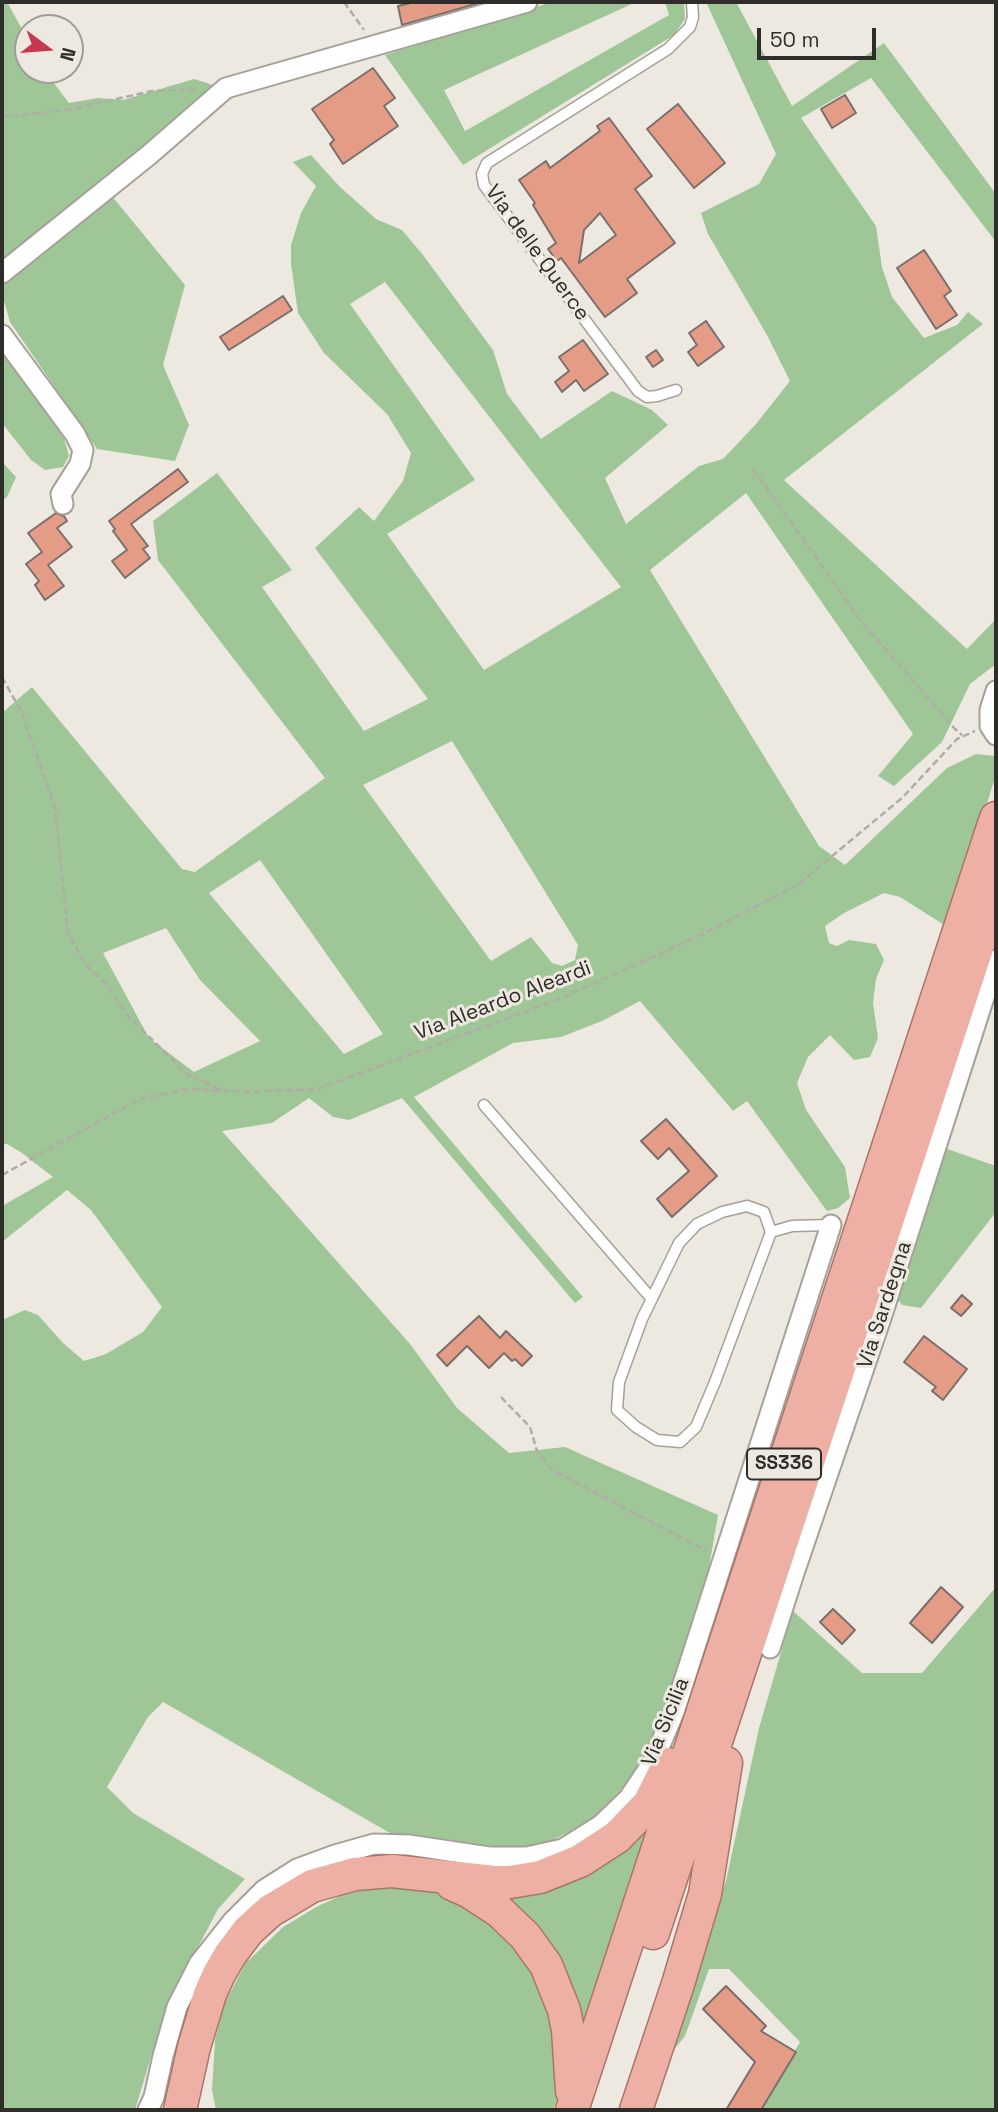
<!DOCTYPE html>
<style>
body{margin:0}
#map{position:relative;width:998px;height:2112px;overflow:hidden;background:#eee9e0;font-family:"Space Grotesk",sans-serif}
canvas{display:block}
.frame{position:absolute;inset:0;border:4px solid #2e2d29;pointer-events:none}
.north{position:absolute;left:14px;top:14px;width:70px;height:70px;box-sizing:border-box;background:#eee9e0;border:2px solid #a19e97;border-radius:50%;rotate:106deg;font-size:19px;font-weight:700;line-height:28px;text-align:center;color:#2e2d29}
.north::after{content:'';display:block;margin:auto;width:24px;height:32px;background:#c7374d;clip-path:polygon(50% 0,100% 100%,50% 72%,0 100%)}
.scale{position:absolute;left:757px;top:28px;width:119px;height:32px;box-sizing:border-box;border:4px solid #2e2d29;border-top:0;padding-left:9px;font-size:21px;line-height:24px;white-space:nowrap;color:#2e2d29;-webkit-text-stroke:5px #eee9e0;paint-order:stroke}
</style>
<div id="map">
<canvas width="998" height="2112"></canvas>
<div class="frame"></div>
<div class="north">N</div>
<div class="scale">50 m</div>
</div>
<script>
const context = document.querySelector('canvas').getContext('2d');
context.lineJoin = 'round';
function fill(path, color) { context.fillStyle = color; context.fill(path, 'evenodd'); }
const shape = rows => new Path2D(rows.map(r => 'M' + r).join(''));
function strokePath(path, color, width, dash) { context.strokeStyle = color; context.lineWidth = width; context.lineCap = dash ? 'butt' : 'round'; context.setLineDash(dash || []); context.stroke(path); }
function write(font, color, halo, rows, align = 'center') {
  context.font = font + ' "Space Grotesk",sans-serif'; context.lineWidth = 6; context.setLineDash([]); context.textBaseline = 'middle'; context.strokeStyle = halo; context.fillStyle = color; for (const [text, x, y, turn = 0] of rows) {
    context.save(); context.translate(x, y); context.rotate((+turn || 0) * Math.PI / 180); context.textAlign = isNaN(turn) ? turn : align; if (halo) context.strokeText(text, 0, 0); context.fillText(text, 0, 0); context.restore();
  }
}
fill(shape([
 [2,2,7,2,28,40,28,70,44,70,69,103,98,98,123,100,194,79,213,85,204,101,123,163,111,195,185,285,163,365,189,425,175,461,97,449,10,322,2,294],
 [552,2,636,2,444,90,465,131,669,15,665,2,684,2,685,19,674,35,463,165,385,55],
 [706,2,736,2,792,106,884,43,996,194,996,242,871,78,801,118,876,226,882,267,892,297,924,338,957,325,968,312,983,324,784,480,967,649,996,619,996,664,970,684,942,742,894,786,878,776,913,734,746,493,650,570,819,846,845,865,947,768,976,754,996,756,996,774,949,928,900,897,884,893,844,913,825,926,829,943,837,946,849,940,876,944,884,960,876,979,873,1003,878,1038,870,1057,854,1060,830,1035,808,1057,797,1083,806,1110,845,1167,850,1198,838,1208,827,1211,747,1101,733,1111,640,1001,602,1021,561,1037,513,1043,414,1097,583,1297,575,1303,402,1098,349,1120,333,1117,309,1098,272,1123,222,1131,410,1344,457,1408,509,1453,565,1447,718,1515,706,1585,660,1725,648,1751,633,1776,594,1819,553,1840,522,1848,489,1850,395,1836,163,1702,148,1717,107,1787,133,1813,245,1879,218,1909,165,2010,135,2110,2,2110,2,1320,25,1310,38,1315,63,1343,84,1361,106,1354,143,1332,162,1307,91,1210,67,1190,2,1242,2,1206,53,1177,22,1153,7,1144,2,1144,2,713,32,687,182,869,195,872,325,778,158,560,153,521,217,473,292,570,262,587,364,731,428,699,315,548,359,507,374,521,403,481,411,453,387,414,324,353,298,313,291,264,291,245,301,213,316,186,293,162,311,155,339,186,376,219,402,230,423,255,493,350,507,394,541,439,612,391,652,410,668,425,605,478,626,524,699,466,723,459,756,424,790,381,767,335,708,234,701,213,759,184,776,154],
 [385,282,621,587,484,670,387,534,475,480,350,304],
 [452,741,578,945,575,960,562,966,552,963,531,937,491,961,363,785],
 [260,860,383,1034,344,1054,209,893],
 [166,928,200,980,260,1041,194,1072,149,1038,103,953],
 [2,350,64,438,69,456,63,467,45,470,31,460,2,423],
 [2,462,16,477,7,497,2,501],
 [936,1145,996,1166,996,1212,921,1308,902,1305,889,1289],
 [996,1587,996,2110,761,2110,800,2042,729,1969,709,1969,685,2036,665,2061,726,1881,759,1728,793,1611,862,1673,922,1673],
 [654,1816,582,2037,503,1902,505,1892],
 [408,1885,456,1897,520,1941,556,2012,559,2093,553,2110,216,2110,212,2090,215,2040,224,2005,245,1964,283,1927,318,1906,358,1888]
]), '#9fc697');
const building = shape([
 [415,2,483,2,402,25,398,6,415,2],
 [373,68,395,98,384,106,398,126,343,164,330,144,334,140,312,109,373,68],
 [845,95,856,113,832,128,821,109,845,95],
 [678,104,725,163,694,188,647,129,678,104],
 [609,118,652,176,635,189,675,243,627,279,637,293,605,317,561,258,557,261,548,249,556,243,533,205,535,203,519,180,546,161,550,168,600,131,597,126,609,118],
 [600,213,616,235,579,263,584,230,600,213],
 [924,250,951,291,944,296,957,315,936,329,897,268,924,250],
 [283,296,292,310,229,350,220,337,283,296],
 [706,321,724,347,698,366,688,352,697,345,689,333,706,321],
 [583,340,608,374,584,391,576,380,562,392,555,382,569,371,559,357,583,340],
 [656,350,663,360,653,367,646,357,656,350],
 [178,469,188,482,131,524,148,546,143,549,150,558,125,578,112,561,127,550,113,531,115,529,109,521,178,469],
 [56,513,64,516,67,521,57,528,72,547,48,565,64,586,45,600,35,585,39,581,26,564,42,552,28,533,56,513],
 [666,1119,717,1176,672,1217,657,1199,689,1171,669,1148,658,1159,641,1141,666,1119],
 [962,1295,972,1304,961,1316,951,1308,962,1295],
 [479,1316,500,1338,506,1331,532,1356,522,1366,515,1359,512,1361,504,1353,489,1368,467,1346,447,1366,437,1355,479,1316],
 [924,1336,967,1369,943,1400,932,1391,936,1387,904,1362,924,1336],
 [941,1587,963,1607,932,1643,910,1623,941,1587],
 [833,1609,855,1630,842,1644,820,1622,833,1609],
 [726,1986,766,2026,761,2031,796,2052,761,2110,726,2110,755,2062,703,2009,726,1986]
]);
fill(building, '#e59c87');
strokePath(building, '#796f6c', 2);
const service = shape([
 [676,390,657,396,647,397,638,391,484,185,482,174,487,163,668,49,690,27,693,17,692,2],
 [484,1105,651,1298],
 [747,1206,764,1212,771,1232,715,1382,696,1427,680,1442,657,1440,636,1427,617,1410,619,1382,642,1319,679,1243,697,1224,722,1212,747,1206],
 [771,1232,792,1226,831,1225]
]);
const minor = shape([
 [2,273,149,155,226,88,527,2],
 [2,335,75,434,83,450,80,464,61,494,63,504],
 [996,691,990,710,990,726,996,735],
 [770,1648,794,1573,881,1318,996,960],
 [148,2110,154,2097,163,2056,177,2007,199,1964,233,1921,264,1890,297,1869,335,1855,374,1844,409,1845,489,1857,527,1857,563,1849,601,1825,629,1798,653,1762,674,1712,831,1225]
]);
const trunk = shape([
 [452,1884,470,1892,499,1911,525,1936,546,1965,564,2010,568,2030,572,2091],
 [653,1933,996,890],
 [180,2110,194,2047,210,1994,219,1974,230,1955,248,1931,270,1911,312,1886,355,1874,392,1871,504,1883,540,1877,580,1861,617,1837,649,1804,669,1764],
 [572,2110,996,818],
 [636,2110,678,1984,705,1894,726,1763]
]);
strokePath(service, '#a5a199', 13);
strokePath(minor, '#a5a199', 23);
strokePath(trunk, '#a8756a', 35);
strokePath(shape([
 [344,2,364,30],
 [2,117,67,110,152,91,199,89],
 [753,469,861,621,955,729,962,735],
 [2,677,21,711,55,807,68,932,85,964,108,986,126,1014,188,1075,222,1090],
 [2,1175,140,1099,186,1089,249,1092,318,1089,559,999,697,937,796,886,902,798,957,739,975,731],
 [501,1397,530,1427,537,1451,552,1470,707,1551]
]), '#b0aca5', 2.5, [7, 3.5]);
strokePath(service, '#fff', 10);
strokePath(minor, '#fff', 19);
strokePath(trunk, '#eeb0a4', 32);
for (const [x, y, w] of [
 [784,1464,74]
]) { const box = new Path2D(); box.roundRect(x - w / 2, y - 15.5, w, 31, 5); context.fillStyle = '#eee9e0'; context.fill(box); strokePath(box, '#2e2d29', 2); }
write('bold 19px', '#2e2d29', null, [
 ["SS336",784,1464]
]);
write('21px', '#2e2d29', '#eee9e0', [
 ["Via delle Querce",537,253,54],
 ["Via Aleardo Aleardi",503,1001,-21],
 ["Via Sardegna",885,1305,-72],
 ["Via Sicilia",666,1722,-68]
]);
</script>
